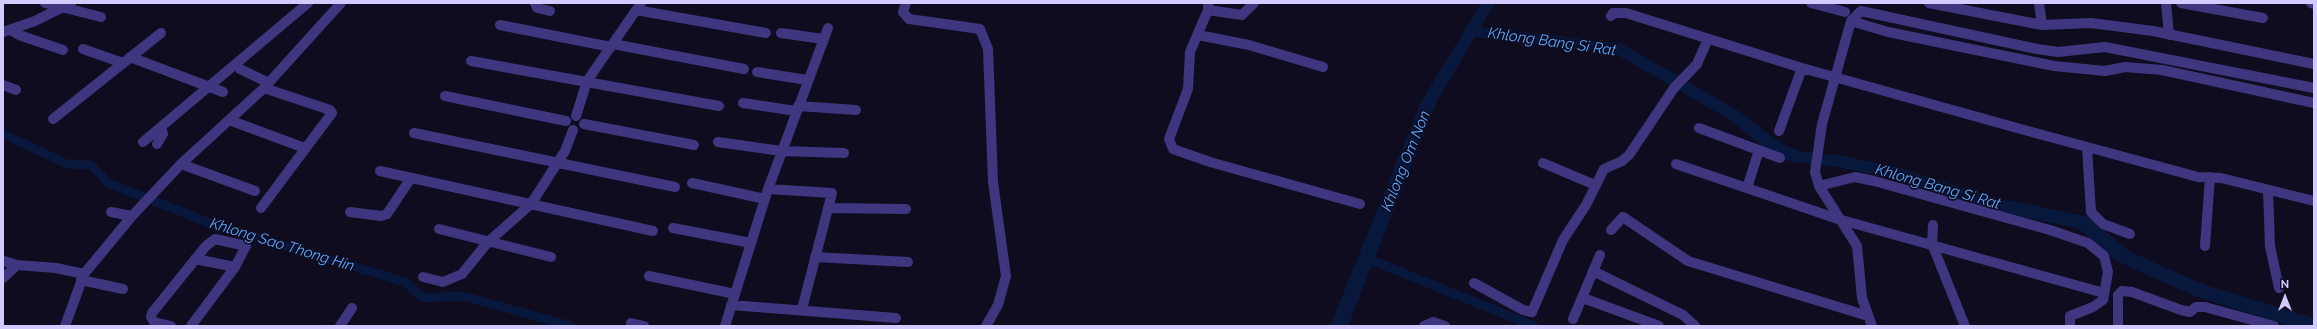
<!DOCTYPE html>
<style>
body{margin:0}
#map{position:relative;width:2317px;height:329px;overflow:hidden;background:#100c1f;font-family:Raleway,sans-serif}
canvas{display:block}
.frame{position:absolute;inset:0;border:4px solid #d3caff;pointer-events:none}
.north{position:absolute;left:2265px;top:277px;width:40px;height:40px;-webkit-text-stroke:3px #100c1f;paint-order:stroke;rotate:0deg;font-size:11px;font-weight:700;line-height:16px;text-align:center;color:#d3caff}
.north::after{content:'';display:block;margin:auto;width:14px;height:18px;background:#d3caff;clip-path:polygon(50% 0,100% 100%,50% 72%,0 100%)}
</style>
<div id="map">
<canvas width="2317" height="329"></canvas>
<div class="frame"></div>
<div class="north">N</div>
</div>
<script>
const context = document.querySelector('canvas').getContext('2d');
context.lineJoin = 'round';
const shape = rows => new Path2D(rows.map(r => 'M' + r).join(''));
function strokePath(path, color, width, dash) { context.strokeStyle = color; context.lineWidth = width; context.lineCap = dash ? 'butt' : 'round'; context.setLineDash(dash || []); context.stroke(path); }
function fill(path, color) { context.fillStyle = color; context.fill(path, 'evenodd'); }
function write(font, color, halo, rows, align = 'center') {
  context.font = font + ' Raleway,sans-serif'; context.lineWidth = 3.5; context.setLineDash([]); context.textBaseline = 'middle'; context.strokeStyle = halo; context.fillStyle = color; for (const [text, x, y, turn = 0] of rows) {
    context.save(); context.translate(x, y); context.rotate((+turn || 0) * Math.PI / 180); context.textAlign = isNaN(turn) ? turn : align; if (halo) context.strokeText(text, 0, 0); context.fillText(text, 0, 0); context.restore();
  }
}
strokePath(shape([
 [3,134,67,164,91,165,108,183,210,223,405,282,423,298,463,296,571,326],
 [1366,258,1534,326]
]), '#08183c', 9);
fill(shape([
 [1481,3,1495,3,1481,27,1622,44,1737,110,1779,142,1798,151,1843,156,1896,167,1992,197,2089,217,2129,251,2202,284,2314,318,2314,326,2290,326,2192,295,2117,261,2078,228,1992,211,1896,179,1843,168,1789,161,1767,150,1727,118,1614,53,1475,37,1436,103,1348,326,1330,326,1421,102,1481,3]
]), '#08183c');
strokePath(shape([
 [45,3,101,17],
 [535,3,537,8,550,11],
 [906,3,903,12,909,19,980,29,988,49,993,182,1006,276,998,305,986,326],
 [1208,3,1208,10,1190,52,1188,89,1169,139,1173,149,1210,162,1360,204],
 [1811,3,1845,12],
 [1929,3,2042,25,2091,23,2153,31,2314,64],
 [2039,3,2042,25],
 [2166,3,2169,35],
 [2181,3,2263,18],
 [2311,3,2314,4],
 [636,10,766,33],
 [1208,10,1242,15,1254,3],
 [1611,16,1613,13,1626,13,1802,68,2017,128,2198,177,2221,178,2314,201],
 [1851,21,1822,124,1815,172,1819,186,1857,246,1862,298,1872,326],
 [500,25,611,47],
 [11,30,19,35,63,50],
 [3,32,35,21,71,3],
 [781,33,823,39],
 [1198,35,1249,45,1323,67],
 [613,44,744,69],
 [83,49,123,63],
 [130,57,223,92],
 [471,61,719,106],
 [240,69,269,83],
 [757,72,807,80],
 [3,85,16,90],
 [2314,88,2105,47,2058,52,2037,49,1861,11,1851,21,1888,32,2054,66,2105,71,2125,67,2162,70,2314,103],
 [445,96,566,121],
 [743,103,796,111],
 [798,106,856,110],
 [576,116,587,81,641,3],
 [53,119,161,33],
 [229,120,302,147],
 [584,124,694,145],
 [1699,128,1780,158],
 [1779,131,1802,68],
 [414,133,675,187],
 [143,142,308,3],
 [718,142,781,151,844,153],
 [157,144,163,134,161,127],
 [2087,147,2091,212,2103,224,2130,234],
 [1543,163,1595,185],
 [181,164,255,191],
 [1676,164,1838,219,2104,293],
 [380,171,653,231],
 [692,183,765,199],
 [1819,186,1855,177,1874,181,2050,230,2088,243,2104,256,2108,272,2103,300,2093,307,2070,316,2070,326],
 [1747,188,1759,150],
 [768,189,832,193,802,309],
 [2268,190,2270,246,2279,288],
 [261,208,332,113,330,110,264,88],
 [828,208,906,209],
 [111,212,132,216],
 [350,212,381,216,387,214,411,178],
 [1933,225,1932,244,1965,326],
 [673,228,751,243],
 [439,229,551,257],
 [1611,230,1623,217,1688,261,1868,316],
 [2205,246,2210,177],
 [815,257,908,262],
 [195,259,235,267],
 [4,261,17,265,56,268,84,274],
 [1593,271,1683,315,1695,326],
 [649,276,735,294],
 [423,277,443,282,462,274,488,242,531,204,565,151,573,130],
 [3,278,17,265],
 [81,280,123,289],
 [1474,283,1523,310,1532,312,1563,240,1586,205,1604,169,1622,161,1629,155,1674,88,1697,64,1708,39],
 [1583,298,1659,326],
 [731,305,896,318],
 [1573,319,1600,255],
 [631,323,644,326],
 [65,326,84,274,132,216,181,164,264,88,341,3],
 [171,326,154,322,151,317,152,313,206,246,215,239,246,246,235,267,191,326],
 [340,326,352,308],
 [725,326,768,189,828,28],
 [1424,326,1433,322,1445,326],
 [2118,326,2118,295,2122,291,2132,292,2181,310,2190,312,2196,307,2205,307,2274,326]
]), '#3e367f', 10);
write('italic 15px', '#58a7ff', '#100c1f', [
 ["Khlong Bang Si Rat",1552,42,8],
 ["Khlong Om Non",1406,161,-68],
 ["Khlong Bang Si Rat",1938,187,16],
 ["Khlong Sao Thong Hin",282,245,17]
]);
</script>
